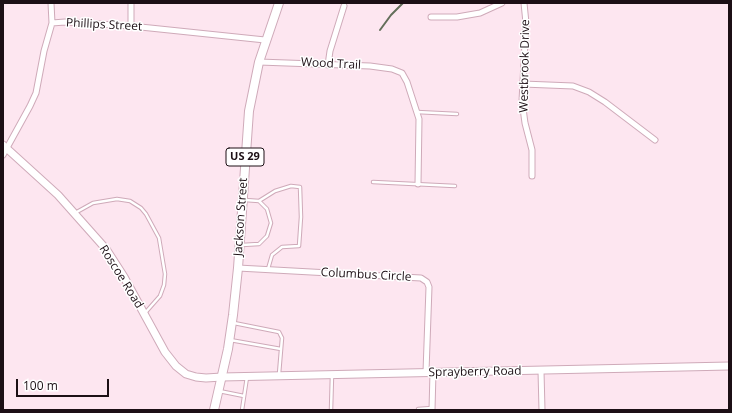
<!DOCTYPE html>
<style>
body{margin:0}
#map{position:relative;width:732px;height:413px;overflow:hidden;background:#fde6f0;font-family:"Open Sans",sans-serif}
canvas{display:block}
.frame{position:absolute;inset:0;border:4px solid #1c0f15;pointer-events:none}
.scale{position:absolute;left:16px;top:379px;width:93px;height:18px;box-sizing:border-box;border:2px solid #1c0f15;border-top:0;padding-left:5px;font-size:12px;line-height:14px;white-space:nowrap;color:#1c0f15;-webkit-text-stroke:3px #fff;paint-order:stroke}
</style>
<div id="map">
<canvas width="732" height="413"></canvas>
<div class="frame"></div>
<div class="scale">100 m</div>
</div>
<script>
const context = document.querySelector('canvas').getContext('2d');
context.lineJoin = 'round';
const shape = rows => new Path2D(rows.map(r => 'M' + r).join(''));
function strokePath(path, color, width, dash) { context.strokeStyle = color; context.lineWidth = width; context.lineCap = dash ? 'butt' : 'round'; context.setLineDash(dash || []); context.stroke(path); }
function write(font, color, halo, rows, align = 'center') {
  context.font = font + ' "Open Sans",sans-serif'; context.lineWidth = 3; context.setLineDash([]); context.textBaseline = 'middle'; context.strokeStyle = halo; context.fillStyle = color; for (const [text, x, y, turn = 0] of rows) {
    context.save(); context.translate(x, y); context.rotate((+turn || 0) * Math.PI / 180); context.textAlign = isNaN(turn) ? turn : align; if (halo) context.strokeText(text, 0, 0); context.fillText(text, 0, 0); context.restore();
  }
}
strokePath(shape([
 [380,30,391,15,403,3]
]), '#636e5a', 2);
const service = shape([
 [417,112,457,114],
 [373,182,455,186],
 [245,200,259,201,275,191,291,186,300,187,301,217,299,246,282,247,272,255,268,269],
 [75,213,93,203,117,199,130,201,141,208,146,214,159,238,165,274,164,285,160,296,145,313],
 [242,245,259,244,267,236,271,223,267,209,259,201],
 [234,323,279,332,282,338,279,374],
 [230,340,281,349],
 [219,391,244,396],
 [242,410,247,377],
 [331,410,332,375],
 [418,410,418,409,432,408]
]);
const minor = shape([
 [131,3,131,26],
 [524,3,526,23,522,101,525,123,532,150,532,176],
 [431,17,457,17,480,13,502,3],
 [52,23,65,22,131,26,265,40],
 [259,62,370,66,392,69,402,73,407,82,419,119,418,184],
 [328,65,330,51,344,6],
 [523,84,573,86,589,92,605,102,655,140],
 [3,155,30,106,36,93,44,51,52,23,51,3],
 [238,268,421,278,427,282,429,287,426,372],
 [541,371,542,410],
 [432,410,433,372]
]);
const tertiary = shape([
 [222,377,729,366]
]);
const secondary = shape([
 [3,145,58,195,106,249,124,277,165,352,176,366,186,374,196,377,206,378,222,377]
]);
const primary = shape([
 [214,410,228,349,233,315,238,268,249,111,259,62,279,3]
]);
strokePath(service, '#cfaab9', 4.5);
strokePath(minor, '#cfaab9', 7);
strokePath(tertiary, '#cfaab9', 9);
strokePath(secondary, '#cfaab9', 9);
strokePath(primary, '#cfaab9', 10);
strokePath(service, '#fff', 2.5);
strokePath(minor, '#fff', 5);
strokePath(tertiary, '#fff', 7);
strokePath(secondary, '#fff', 7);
strokePath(primary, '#fff', 8);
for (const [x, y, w] of [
 [245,157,38]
]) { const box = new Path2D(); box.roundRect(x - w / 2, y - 9, w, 18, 3); context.fillStyle = '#fff'; context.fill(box); strokePath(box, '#1c0f15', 1); }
write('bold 11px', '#1c0f15', null, [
 ["US 29",245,157]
]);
write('12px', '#1c0f15', '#fff', [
 ["Phillips Street",104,25,3],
 ["Wood Trail",331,64,3],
 ["Westbrook Drive",525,66,-89],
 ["Jackson Street",241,217,-86],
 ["Columbus Circle",366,275,3],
 ["Roscoe Road",121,277,58],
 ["Sprayberry Road",475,372,-1]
]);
</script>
